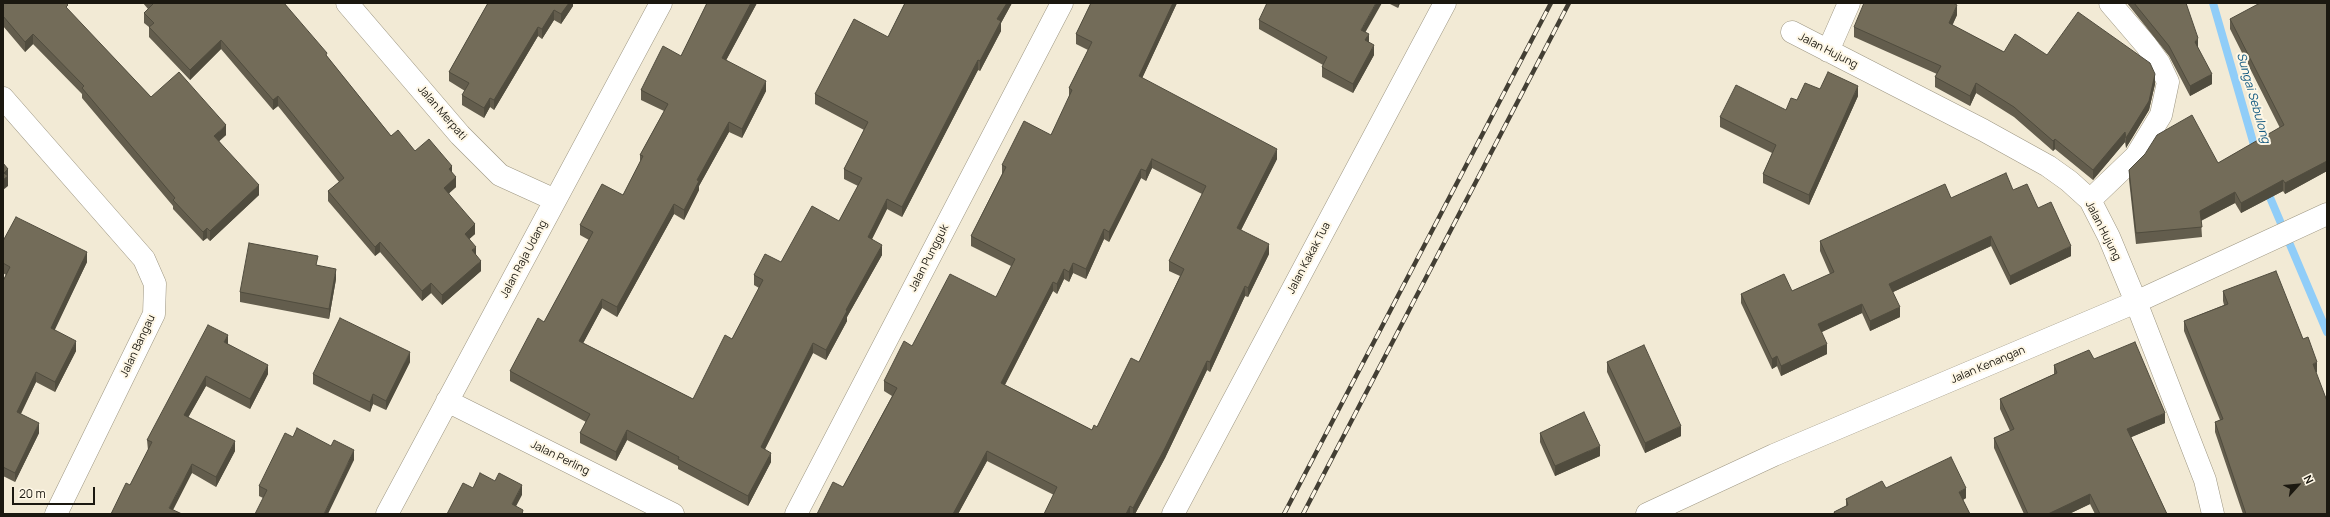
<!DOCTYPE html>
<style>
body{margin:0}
#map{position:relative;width:2330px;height:517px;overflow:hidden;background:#f2ead5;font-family:Manrope,sans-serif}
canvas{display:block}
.frame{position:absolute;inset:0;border:4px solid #1b1810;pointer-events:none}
.north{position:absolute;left:2278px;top:465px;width:40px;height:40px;-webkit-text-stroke:3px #fef7e6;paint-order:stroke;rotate:63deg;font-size:11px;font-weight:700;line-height:16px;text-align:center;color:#1b1810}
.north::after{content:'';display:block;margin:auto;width:14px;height:18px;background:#1b1810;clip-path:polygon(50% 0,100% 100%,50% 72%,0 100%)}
.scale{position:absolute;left:12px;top:487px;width:83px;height:18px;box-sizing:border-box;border:2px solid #1b1810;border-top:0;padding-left:5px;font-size:12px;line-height:14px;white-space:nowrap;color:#1b1810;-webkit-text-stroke:3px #fef7e6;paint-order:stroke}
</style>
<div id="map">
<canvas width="2330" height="517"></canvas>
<div class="frame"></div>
<div class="north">N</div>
<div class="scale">20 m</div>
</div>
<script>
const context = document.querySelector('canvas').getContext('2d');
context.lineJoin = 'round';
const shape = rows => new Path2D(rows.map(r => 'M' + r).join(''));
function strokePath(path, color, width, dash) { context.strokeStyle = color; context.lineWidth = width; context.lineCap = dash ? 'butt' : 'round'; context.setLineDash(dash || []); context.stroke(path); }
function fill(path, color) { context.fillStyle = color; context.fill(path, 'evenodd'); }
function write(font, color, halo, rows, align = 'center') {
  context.font = font + ' Manrope,sans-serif'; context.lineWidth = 4; context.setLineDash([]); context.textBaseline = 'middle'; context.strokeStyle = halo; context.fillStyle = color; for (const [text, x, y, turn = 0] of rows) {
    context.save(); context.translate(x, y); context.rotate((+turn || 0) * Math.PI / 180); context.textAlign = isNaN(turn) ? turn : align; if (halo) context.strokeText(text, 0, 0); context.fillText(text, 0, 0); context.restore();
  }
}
strokePath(shape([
 [2213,3,2256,152],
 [2266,188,2327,332]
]), '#90cdf8', 8);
const minor = shape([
 [347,3,460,135,500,175,555,200],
 [1792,32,1983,130,2048,166,2069,181,2090,200,2109,237,2136,302,2205,480,2213,514],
 [1828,51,1849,3],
 [3,98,144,259,155,284,154,314,56,514],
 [2090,200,2136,156,2161,115,2168,82,2159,63,2146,45,2110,3],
 [447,401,673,514],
 [387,514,661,3],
 [796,514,1062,3],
 [1173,514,1445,3]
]);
const tertiary = shape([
 [1647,514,1774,455,2136,302,2327,214]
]);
strokePath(minor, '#9d9682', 23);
strokePath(tertiary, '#9d9682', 23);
strokePath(minor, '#fff', 22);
strokePath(tertiary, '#fff', 22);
const rail = shape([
 [1284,514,1551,3],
 [1303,514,1569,3]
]);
strokePath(rail, '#433f34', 4.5);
strokePath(rail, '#fef7e6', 3, [9]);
fill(shape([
 [3,3,68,10,151,97,226,135,219,141,259,195,210,241,207,238,203,241,173,209,173,206,82,98,82,94,33,44,25,52,3,26],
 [143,3,284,3,391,136,415,151,452,172,456,187,449,193,475,234,469,239,476,255,481,271,442,305,431,293,422,301,380,252,375,256,328,201,328,191,339,182,278,106,273,110,221,49,190,80,149,37,149,27,144,23,144,13,148,9],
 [488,3,573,3,573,6,561,24,554,20,542,39,538,36,494,110,490,107,484,118,462,105,462,95,465,91,449,81,449,72],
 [707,3,757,3,726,60,766,91,742,138,729,132,699,186,699,190,684,220,674,214,617,317,602,308,583,343,693,399,732,339,759,288,754,285,754,275,781,262,839,221,858,186,844,179,844,169,864,130,815,104,815,94,888,37,905,3,1012,3,1001,23,1001,31,980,71,978,70,902,217,887,209,872,239,882,255,847,317,847,321,826,360,813,353,765,449,771,462,748,506,678,469,678,466,627,440,616,461,580,443,580,433,586,422,510,381,510,371,544,322,589,240,580,235,580,225,623,195,640,162,640,155,664,111,641,100,641,90,681,56],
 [1091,3,1177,3,1142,78,1277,159,1241,230,1269,254,1248,297,1245,296,1210,372,1207,370,1165,458,1135,514,1044,514,1054,495,987,461,958,514,817,514,843,487,892,396,884,391,884,381,912,346,996,297,1011,266,971,246,971,236,1002,174,1002,165,1051,135,1069,98,1069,88,1088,50,1076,44,1076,34],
 [1152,168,1202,194,1169,261,1169,271,1180,276,1139,362,1097,427,1092,430,1005,385,1053,291,1057,294,1064,279,1069,282,1073,273,1086,279,1104,239,1109,242,1141,178,1146,181],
 [1388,3,1400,3,1398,8],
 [2127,3,2186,3,2198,48,2212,84,2190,96,2169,56],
 [2327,3,2327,171,2285,194,2283,191,2241,213,2235,203,2201,221,2202,237,2136,244,2129,180,2129,170,2218,163,2280,128,2230,29,2230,19],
 [1957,15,1952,25,2004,52,2047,55,2155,84,2149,110,2126,148,2125,142,2093,180,2055,149,2053,151,2014,117,1976,93,1970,106,1935,87,1935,77,1937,74,1854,37,1854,27],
 [1259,20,1365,32,1374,55,1353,93,1322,77,1322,67,1323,65,1259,29],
 [1820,89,1858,96,1809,205,1763,183,1763,174,1772,153,1720,127,1720,117,1786,110,1797,100],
 [1951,198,2038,208,2071,256,2010,285,1991,246,1893,292,1900,317,1870,331,1862,313,1821,332,1827,354,1781,376,1777,366,1772,369,1741,303,1741,294,1792,291,1830,274,1820,251,1820,241],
 [3,241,87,262,54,330,76,351,55,392,36,382,21,414,39,433,15,482,3,476,3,281,6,275,3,273],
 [318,265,336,279,329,319,240,302,240,292],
 [2223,291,2303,339,2317,372,2316,372,2327,514,2243,514,2215,432,2215,422,2220,420,2184,331,2184,321,2224,305,2223,301],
 [228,344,268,374,250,409,206,386,188,417,235,451,216,487,192,473,111,514,130,485,148,450,147,440],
 [2094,359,2165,423,2131,437,2167,514,2095,514,2090,504,2069,514,2024,514,1994,448,1994,438,2010,431,2000,409,2000,399,2054,374,2054,365],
 [410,362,386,410,373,404,370,412,313,384,313,374],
 [1607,362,1681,436,1645,453,1607,372],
 [1540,433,1600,456,1555,476,1540,442],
 [293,437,354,460,263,498,259,496,259,486],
 [1886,488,1966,498,1963,500,1970,514,1834,514,1834,512,1846,506,1846,499]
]), '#635d4d');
fill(shape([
 [569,3,573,3,573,6,561,24,561,14],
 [751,3,757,3,722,68,722,58],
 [1007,3,1012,3,1001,23,1001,31,980,71,980,61,997,19],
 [1173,3,1177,3,1139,85,1139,76],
 [1376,3,1382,3,1361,40,1361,30],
 [1398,3,1400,3,1398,8],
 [1957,5,1957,15,1949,33,1949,23],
 [554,10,554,20,542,39,542,29],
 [538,27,538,36,494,110,494,100],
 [33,34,33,44,25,52,25,42],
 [1369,34,1369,44,1365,40],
 [2198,38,2198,48,2195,52,2195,42],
 [221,40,221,49,190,80,190,70],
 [1374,45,1374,55,1353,93,1353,84],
 [978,60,978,70,902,217,902,207],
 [2155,74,2155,84,2149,110,2126,148,2126,138],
 [2212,74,2212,84,2190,96,2190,86],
 [766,81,766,91,742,138,742,129],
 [1976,83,1976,93,1970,106,1970,96],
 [1858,86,1858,96,1809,205,1809,195],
 [278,96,278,106,273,110,273,100],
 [490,98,490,107,484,118,484,108],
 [729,122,729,132,699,186,699,190,684,220,684,210,697,180],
 [226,125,226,135,214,146,214,136],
 [2125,132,2125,142,2093,180,2093,170],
 [2055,139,2055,149,2053,151,2053,141],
 [1277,149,1277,159,1237,238,1237,228],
 [1152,159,1152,168,1146,181,1146,171],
 [2327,161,2327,171,2285,194,2285,183],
 [452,166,452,176,449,169],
 [8,169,8,186,3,190,3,180,4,173],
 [1141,169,1141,178,1109,242,1109,232],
 [456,177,456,187,444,198,444,188],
 [2283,180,2283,191,2241,213,2241,203],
 [259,185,259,195,210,241,210,231],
 [2235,192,2235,203,2200,221,2200,211],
 [887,199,887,209,868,247,868,237],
 [674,204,674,214,617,317,617,307],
 [475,224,475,234,465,243,465,234],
 [207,228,207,238,203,241,203,232],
 [1104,229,1104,239,1086,279,1086,269],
 [1991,236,1991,246,1889,294,1889,284],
 [380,242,380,252,375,256,375,247],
 [1269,244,1269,254,1248,297,1248,288],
 [882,245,882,255,847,317,847,321,826,360,826,350,846,310],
 [2071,246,2071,256,2010,285,2010,276],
 [476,247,476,257,472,250],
 [87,252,87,262,51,338,51,328],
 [481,261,481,271,442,305,442,295],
 [1073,263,1073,273,1069,282,1069,272],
 [336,269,336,279,329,319,329,309],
 [1064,269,1064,279,1057,294,1057,284],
 [1053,282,1053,291,1001,392,1001,383],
 [431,283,431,293,422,301,422,291],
 [1245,286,1245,296,1210,372,1210,362],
 [602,299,602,308,579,351,579,341],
 [1862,304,1862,313,1818,334,1818,324],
 [1900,307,1900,317,1870,331,1870,321],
 [228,335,228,345,224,342],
 [76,341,76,351,55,392,55,382],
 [813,343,813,353,761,457,761,447],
 [1827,344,1827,354,1781,376,1781,366],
 [410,352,410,362,386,410,386,401],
 [1777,356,1777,366,1772,369,1772,359],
 [1207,361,1207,370,1165,458,1135,514,1133,514,1133,508],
 [2317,362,2317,372,2313,374,2313,364],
 [268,365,268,374,250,409,250,399],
 [36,372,36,382,17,421,17,412],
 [206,376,206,386,184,425,184,415],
 [373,394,373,404,370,412,370,402],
 [2165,413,2165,423,2127,439,2127,429],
 [39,423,39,433,15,482,15,473],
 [1681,426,1681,436,1645,453,1645,443],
 [627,430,627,440,616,461,616,452],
 [235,441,235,451,216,487,216,477],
 [1600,446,1600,456,1555,476,1555,466],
 [354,450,354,460,328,514,324,514],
 [987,451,987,461,958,514,953,514],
 [771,453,771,462,748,506,748,496],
 [192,464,192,473,171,514,169,508],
 [522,485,522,495,512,514,512,504],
 [1966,488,1966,498,1959,502,1959,492],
 [2090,494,2090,504,2069,514,2048,514],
 [1130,506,1130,514,1126,514]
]), '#504c3e');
const building = shape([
 [3,3,66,3,68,5,66,7,151,97,179,72,226,125,214,136,259,185,210,231,207,228,203,232,173,200,175,198,82,88,84,86,33,34,25,42,3,16,3,3],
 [152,3,284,3,327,53,326,55,391,136,398,130,415,151,429,139,452,166,449,169,456,177,444,188,475,224,465,234,476,247,472,250,481,261,442,295,431,283,422,291,380,242,375,247,328,191,344,178,278,96,273,100,221,40,190,70,149,27,154,23,144,13,153,4,152,3],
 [488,3,569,3,561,14,554,10,542,29,538,27,494,100,490,98,484,108,462,95,469,83,449,72,488,3],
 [707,3,751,3,722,58,766,81,742,129,729,122,697,180,699,181,684,210,674,204,617,307,602,299,579,341,693,399,725,335,732,339,763,280,754,275,765,254,781,262,812,206,839,221,862,178,844,169,868,122,815,94,854,19,888,37,905,3,1007,3,997,19,1001,21,980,61,978,60,902,207,887,199,868,237,882,245,846,310,847,311,826,350,813,343,761,447,771,453,748,496,678,459,679,457,627,430,616,452,580,433,590,414,510,371,538,318,544,322,593,232,580,225,602,184,623,195,643,156,640,155,668,104,641,90,663,46,681,56,707,3],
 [1091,3,1173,3,1139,76,1277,149,1237,228,1269,244,1248,288,1245,286,1210,362,1207,361,1165,448,1133,508,1130,506,1126,514,1044,514,1057,487,987,451,953,514,817,514,833,482,843,487,897,388,884,381,904,341,912,346,950,274,996,297,1015,259,971,236,1006,167,1002,165,1024,121,1051,135,1072,90,1069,88,1092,42,1076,34,1091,3],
 [1152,159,1206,186,1169,261,1184,269,1139,362,1131,358,1097,427,1094,425,1092,430,1001,383,1053,282,1057,284,1064,269,1069,272,1073,263,1086,269,1104,229,1109,232,1141,169,1146,171,1152,159],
 [1267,3,1376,3,1361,30,1369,34,1365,40,1374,45,1353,84,1322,67,1327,57,1259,20,1267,3],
 [1864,3,1953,3,1957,5,1949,23,2004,52,2015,34,2047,55,2078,12,2150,63,2155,74,2149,101,2126,138,2125,132,2093,170,2055,139,2053,141,2014,107,1976,83,1970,96,1935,77,1941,66,1854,27,1864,3],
 [2134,3,2186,3,2198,38,2195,42,2212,74,2190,86,2169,46,2134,3],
 [2260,3,2327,3,2327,161,2285,183,2283,180,2241,203,2235,192,2200,211,2202,227,2136,233,2129,170,2145,154,2157,135,2192,115,2218,163,2284,125,2230,19,2260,3],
 [1828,72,1858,86,1809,195,1763,174,1776,145,1720,117,1736,85,1786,110,1791,98,1797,100,1805,83,1820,89,1828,72],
 [3,163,8,169,4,173,8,176,3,180,3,163],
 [2006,173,2013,190,2027,184,2038,208,2051,202,2071,246,2010,276,1991,236,1889,284,1900,307,1870,321,1862,304,1818,324,1827,344,1781,366,1777,356,1772,359,1741,294,1784,274,1792,291,1834,272,1820,241,1945,184,1951,198,2006,173],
 [16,217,87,252,51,328,76,341,55,382,36,372,17,412,39,423,15,473,3,467,3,281,10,267,3,263,3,241,16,217],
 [249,243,318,256,316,265,336,269,329,309,240,292,249,243],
 [2276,271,2303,339,2308,337,2317,362,2313,364,2327,401,2327,514,2246,514,2215,422,2223,419,2184,321,2228,304,2223,291,2276,271],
 [340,318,410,352,386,401,373,394,370,402,313,374,340,318],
 [208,325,228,335,224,342,268,365,250,399,206,376,184,415,235,441,216,477,192,464,169,508,182,514,111,514,126,483,130,485,152,442,147,440,208,325],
 [2135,342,2165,413,2127,429,2167,514,2100,514,2090,494,2048,514,2028,514,1994,438,2014,429,2000,399,2057,373,2054,365,2089,350,2094,359,2135,342],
 [1644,345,1681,426,1645,443,1607,362,1644,345],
 [1584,412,1600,446,1555,466,1540,433,1584,412],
 [297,428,331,446,334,440,354,450,324,514,255,514,267,490,259,486,285,433,293,437,297,428],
 [1951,457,1966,488,1959,492,1970,514,1835,514,1834,512,1848,505,1846,499,1882,481,1886,488,1951,457],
 [480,473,495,481,499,473,522,485,512,504,523,510,522,514,447,514,463,483,473,488,480,473]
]);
fill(building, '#736c59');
strokePath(building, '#504c3e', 1);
write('11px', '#1b1810', '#fef7e6', [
 ["Jalan Hujung",1828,51,27],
 ["Jalan Merpati",442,113,49],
 ["Jalan Hujung",2103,231,63],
 ["Jalan Pungguk",929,258,-63],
 ["Jalan Kakak Tua",1309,258,-62],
 ["Jalan Raja Udang",524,259,-62],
 ["Jalan Bangau",138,346,-65],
 ["Jalan Kenangan",1988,365,-23],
 ["Jalan Perling",560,458,26]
]);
write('italic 12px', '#135981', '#fef7e6', [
 ["Sungai Sebulong",2253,98,74]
]);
</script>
